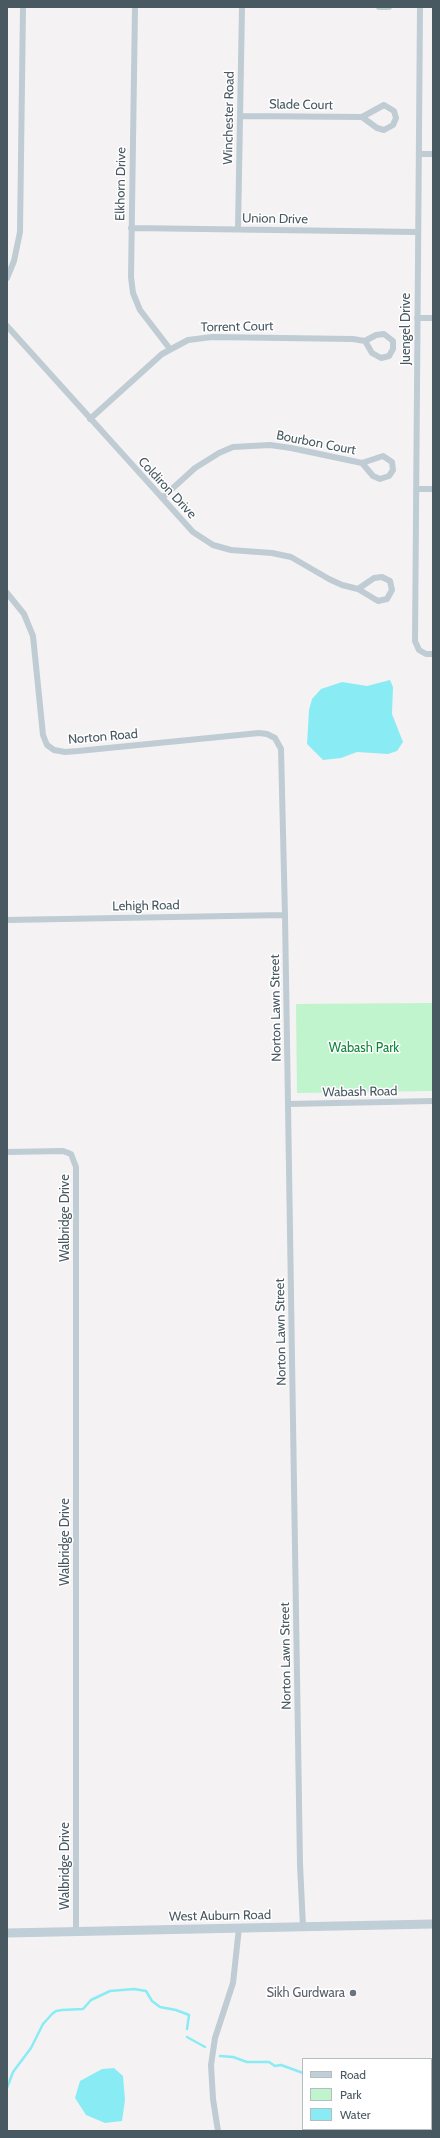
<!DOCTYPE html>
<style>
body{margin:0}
#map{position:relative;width:440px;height:2138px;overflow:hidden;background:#f5f2f3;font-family:Cabin,sans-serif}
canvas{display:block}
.frame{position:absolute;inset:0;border:8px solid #485962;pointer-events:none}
.legend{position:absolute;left:302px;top:2058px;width:130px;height:72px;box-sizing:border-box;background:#fff;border:1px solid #b6bdc0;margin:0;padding:5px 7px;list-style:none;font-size:12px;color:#485962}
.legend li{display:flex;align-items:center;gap:8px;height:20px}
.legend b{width:20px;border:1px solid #b6bdc0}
</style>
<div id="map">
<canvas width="440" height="2138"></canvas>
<div class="frame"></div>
<ul class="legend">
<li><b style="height:5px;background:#bfced7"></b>Road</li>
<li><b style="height:11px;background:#bff4cc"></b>Park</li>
<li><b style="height:11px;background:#89ecf4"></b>Water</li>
</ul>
</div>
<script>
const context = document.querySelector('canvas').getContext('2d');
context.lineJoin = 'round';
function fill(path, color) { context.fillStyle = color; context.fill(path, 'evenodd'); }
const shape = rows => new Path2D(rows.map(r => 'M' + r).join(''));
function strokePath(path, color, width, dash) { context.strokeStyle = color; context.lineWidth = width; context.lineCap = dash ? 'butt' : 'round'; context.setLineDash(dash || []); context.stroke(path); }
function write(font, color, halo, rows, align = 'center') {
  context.font = font + ' Cabin,sans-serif'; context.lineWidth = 3; context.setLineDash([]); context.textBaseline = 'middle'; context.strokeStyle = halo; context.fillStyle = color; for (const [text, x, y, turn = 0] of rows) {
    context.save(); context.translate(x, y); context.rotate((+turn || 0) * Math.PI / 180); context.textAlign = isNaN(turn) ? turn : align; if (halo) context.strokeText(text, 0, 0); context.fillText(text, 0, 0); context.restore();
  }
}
fill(shape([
 [433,1003,433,1091,297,1093,296,1004]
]), '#bff4cc');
fill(shape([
 [390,680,393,687,392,714,403,742,397,751,388,754,357,752,341,758,323,760,307,744,309,710,312,699,321,689,342,682,367,686],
 [114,2068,123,2076,125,2100,122,2121,105,2123,86,2115,75,2098,80,2081,102,2069]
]), '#89ecf4');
strokePath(shape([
 [187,2037,205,2047],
 [220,2056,233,2057,247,2062,269,2062,275,2066,281,2065,303,2073],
 [7,2088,13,2072,31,2048,43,2024,52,2014,56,2011,62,2010,83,2009,91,2000,110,1991,134,1989,146,1991,152,2001,160,2007,176,2010,189,2015,187,2029],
 [396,2129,400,2131]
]), '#89ecf4', 2.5);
strokePath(shape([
 [135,7,131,277,133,293,140,310,170,349],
 [379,7,389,7],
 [420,7,415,641,419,650,426,654,433,654],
 [240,116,362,117,384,105,394,111,396,118,393,125,384,130,377,128,362,117],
 [419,154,433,154],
 [131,228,418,232],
 [238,229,242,7],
 [7,278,14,261,20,232,23,7],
 [417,318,433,318],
 [7,326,193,532,213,545,231,550,272,553,291,557,329,579,342,585,358,589,378,601,387,599,392,590,390,581,382,577,374,578,358,589],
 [90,419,162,354,188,340,212,337,353,339,365,341,372,353,381,358,389,356,393,349,393,341,384,334,376,335,365,341],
 [416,489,433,489],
 [162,498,195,468,219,453,233,447,270,445,291,448,362,463,383,456,392,462,393,470,389,476,380,479,373,476,362,463],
 [7,593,24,614,33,636,43,735,47,745,54,750,65,752,78,751,259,733,267,734,275,738,281,749,285,915,300,1864,303,1927],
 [7,920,285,915],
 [288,1104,433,1101],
 [7,1152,63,1151,71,1154,76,1167,76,1931],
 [218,2131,213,2099,211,2065,215,2038,233,1983,239,1928]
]), '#bfccd3', 6);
strokePath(shape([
 [7,1933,433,1924]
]), '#bfced7', 9);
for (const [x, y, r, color] of [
 [353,1993,4,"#6b7280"]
]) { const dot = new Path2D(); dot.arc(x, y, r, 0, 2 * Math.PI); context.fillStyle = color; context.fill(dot); strokePath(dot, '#fff', 1.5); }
write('13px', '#485962', '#fff', [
 ["Slade Court",301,105,1],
 ["Winchester Road",229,118,-89],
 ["Elkhorn Drive",121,184,-89],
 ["Union Drive",275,219,1],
 ["Torrent Court",237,327,-1],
 ["Juengel Drive",406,329,-90],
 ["Bourbon Court",316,443,11],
 ["Coldiron Drive",167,488,47],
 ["Norton Road",103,737,-5],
 ["Lehigh Road",146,906,-1],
 ["Norton Lawn Street",276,1008,-91],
 ["Wabash Road",360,1092,-1],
 ["Walbridge Drive",65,1218,-90],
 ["Norton Lawn Street",281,1332,-91],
 ["Walbridge Drive",65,1542,-90],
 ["Norton Lawn Street",286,1656,-91],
 ["Walbridge Drive",65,1866,-90],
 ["West Auburn Road",220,1916,-1]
]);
write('13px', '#10863b', '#fff', [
 ["Wabash Park",364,1048]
]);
write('13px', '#5b616d', '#fff', [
 ["Sikh Gurdwara",345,1993]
], 'right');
</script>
